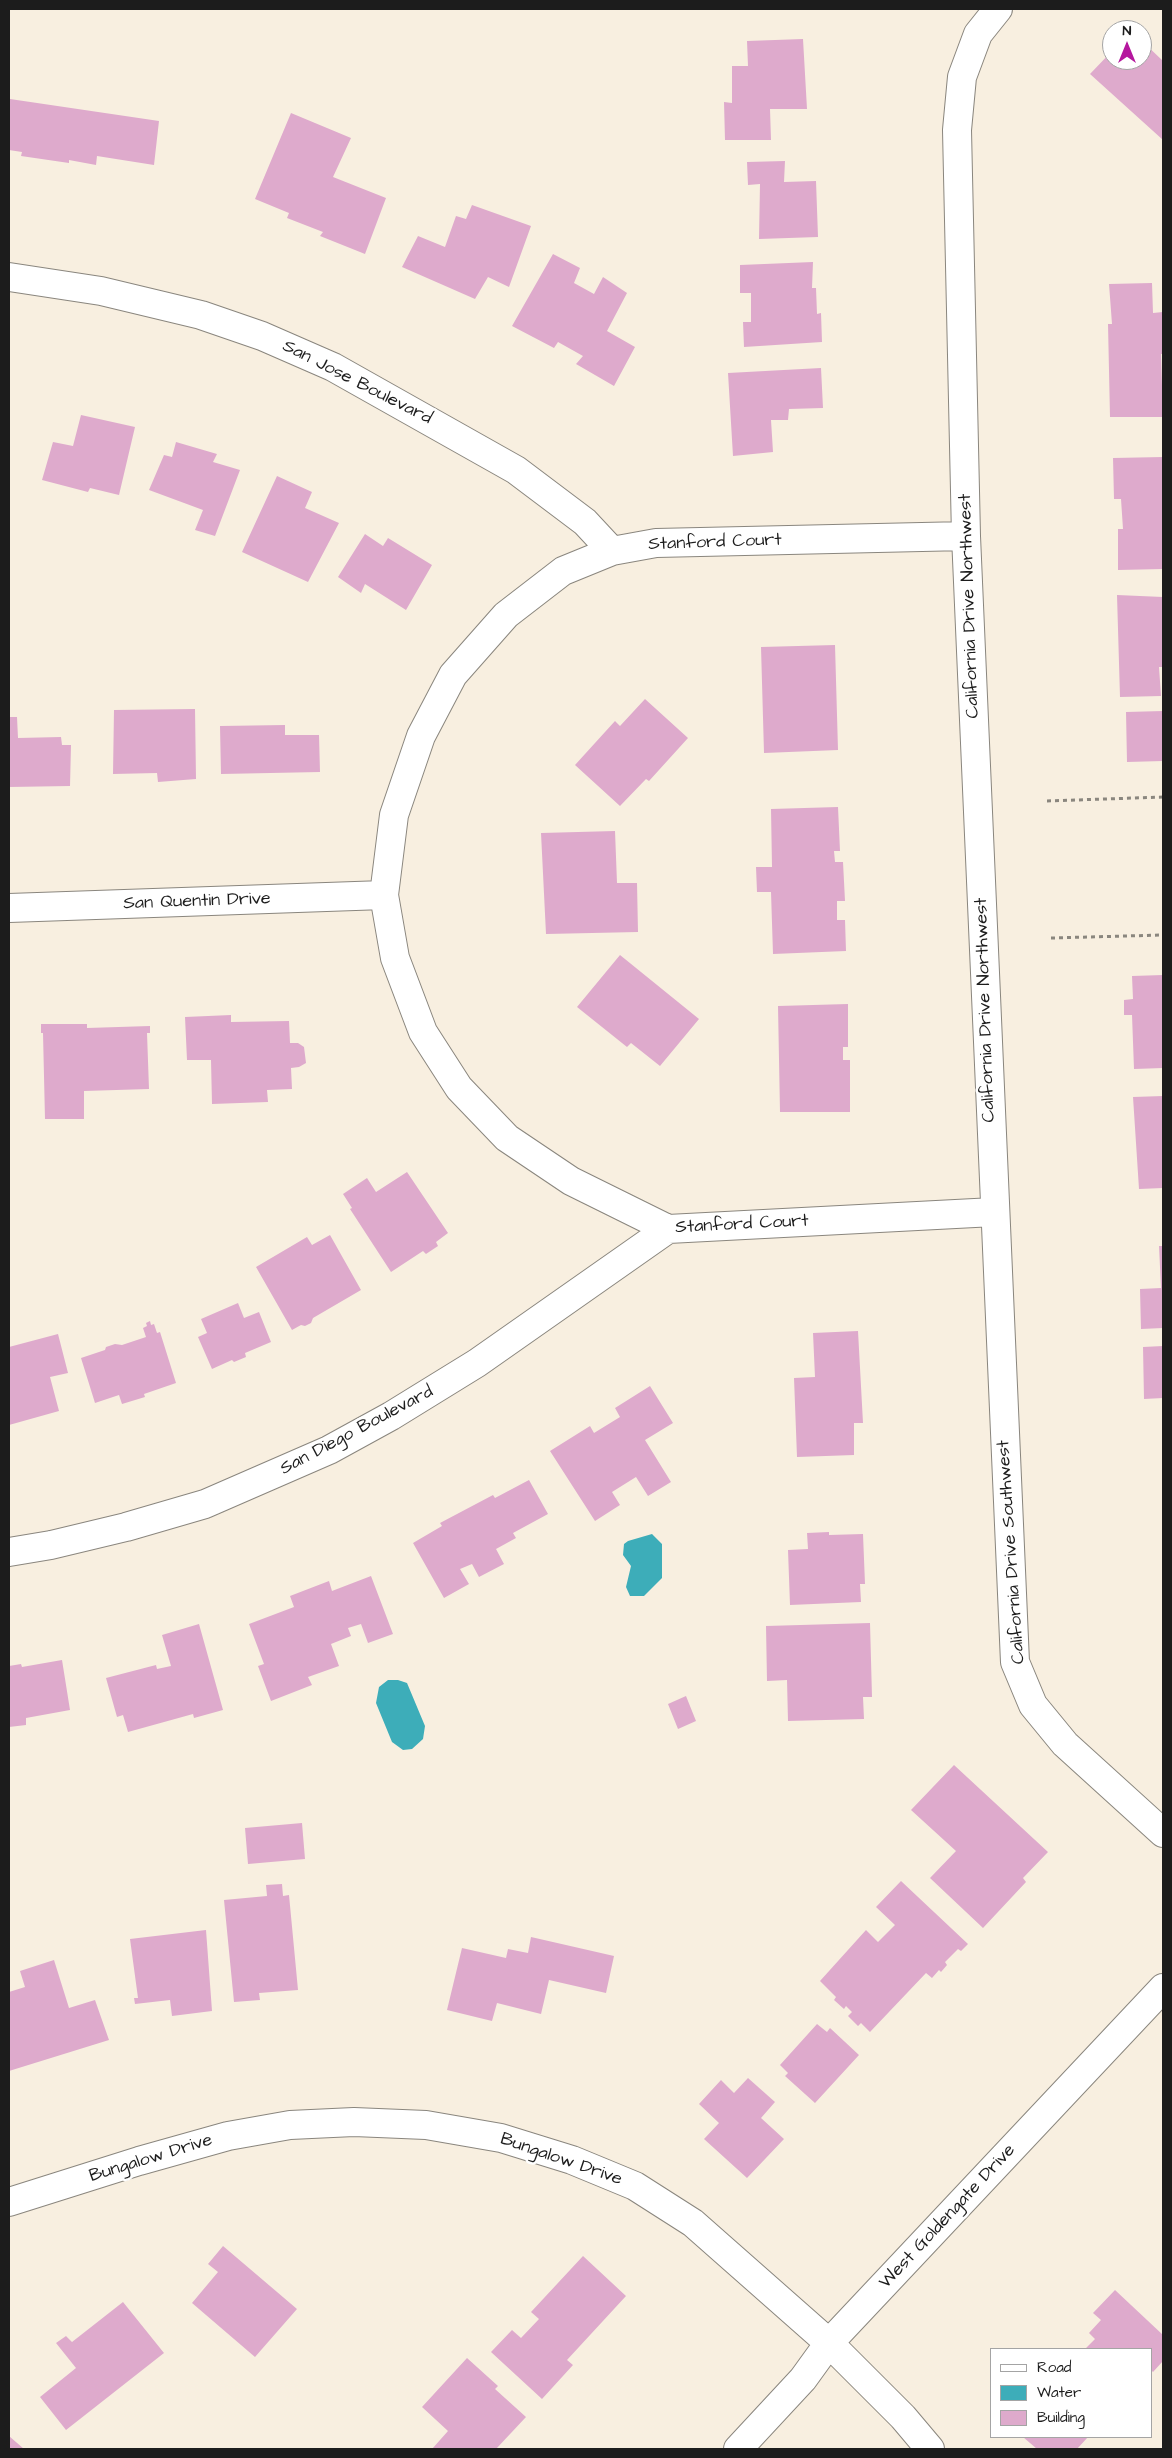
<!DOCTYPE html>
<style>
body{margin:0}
#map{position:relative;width:1172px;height:2458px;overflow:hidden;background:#f8efe0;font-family:"Architects Daughter",sans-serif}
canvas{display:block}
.frame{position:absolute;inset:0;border:10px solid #1c1c1c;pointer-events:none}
.legend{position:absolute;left:990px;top:2348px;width:162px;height:90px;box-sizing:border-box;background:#fff;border:1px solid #a4a4a4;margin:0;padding:6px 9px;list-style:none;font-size:15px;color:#1c1c1c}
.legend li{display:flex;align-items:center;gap:10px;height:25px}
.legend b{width:25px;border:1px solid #a4a4a4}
.north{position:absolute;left:1102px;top:20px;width:50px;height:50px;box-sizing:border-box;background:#fff;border:1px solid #a4a4a4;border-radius:50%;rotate:0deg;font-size:14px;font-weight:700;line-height:20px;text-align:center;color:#1c1c1c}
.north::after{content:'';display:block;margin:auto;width:18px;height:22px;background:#b5179e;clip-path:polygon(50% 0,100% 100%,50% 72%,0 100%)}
</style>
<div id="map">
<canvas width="1172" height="2458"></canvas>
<div class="frame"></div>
<ul class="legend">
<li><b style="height:6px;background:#fff"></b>Road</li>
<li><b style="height:14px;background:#3dadb9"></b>Water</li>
<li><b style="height:14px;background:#deaacc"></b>Building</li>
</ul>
<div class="north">N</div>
</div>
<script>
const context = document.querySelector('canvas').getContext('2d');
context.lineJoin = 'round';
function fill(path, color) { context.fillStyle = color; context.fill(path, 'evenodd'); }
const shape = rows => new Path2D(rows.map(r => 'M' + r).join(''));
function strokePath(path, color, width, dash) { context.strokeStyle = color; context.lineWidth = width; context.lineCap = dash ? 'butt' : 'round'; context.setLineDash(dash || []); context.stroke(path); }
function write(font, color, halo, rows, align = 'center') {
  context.font = font + ' "Architects Daughter",sans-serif'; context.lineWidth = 5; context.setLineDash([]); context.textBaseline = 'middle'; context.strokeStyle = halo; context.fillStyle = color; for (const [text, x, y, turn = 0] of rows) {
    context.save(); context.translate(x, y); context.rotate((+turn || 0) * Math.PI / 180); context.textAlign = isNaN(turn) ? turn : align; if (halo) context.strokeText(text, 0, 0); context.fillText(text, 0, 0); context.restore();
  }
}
fill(shape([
 [652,1534,662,1544,662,1578,644,1596,630,1596,626,1587,631,1566,623,1555,624,1544,628,1541],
 [388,1680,398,1680,407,1683,425,1726,423,1739,412,1749,403,1750,392,1742,376,1703,379,1687]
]), '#3dadb9');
fill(shape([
 [803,39,807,109,770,109,771,140,725,140,724,102,732,103,732,66,748,66,747,41],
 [1142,41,1163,61,1163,140,1090,74,1112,51,1112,60,1142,60],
 [10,99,159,121,154,165,97,156,96,165,69,160,69,163,21,156,22,152,9,150],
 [291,113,351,138,333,177,386,198,365,254,320,236,323,232,287,218,289,213,255,199],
 [785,161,784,182,816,181,818,237,759,239,760,184,748,185,747,162],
 [472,205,531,226,509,287,488,277,475,299,402,267,418,236,445,247,456,216,466,219],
 [553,254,580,268,574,283,594,294,603,277,627,293,607,331,635,347,614,386,576,364,583,356,558,342,554,348,512,326],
 [813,262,812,288,816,288,817,314,821,313,822,342,744,347,743,322,751,322,751,293,740,293,740,265],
 [1152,283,1153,313,1163,312,1163,354,1161,354,1163,417,1110,417,1108,324,1112,324,1109,284],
 [821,368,823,408,789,409,788,420,771,420,773,452,733,456,728,373],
 [81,415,135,427,119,495,90,488,88,492,42,480,53,442,73,446],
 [176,442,217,454,213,462,240,470,215,536,195,530,203,510,149,490,164,455,172,457],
 [1163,457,1163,569,1118,570,1118,529,1123,529,1121,499,1114,499,1113,458],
 [277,476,312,492,305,508,339,523,308,582,242,552],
 [365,534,383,546,388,538,432,565,406,610,365,584,361,593,338,577],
 [1117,595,1163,597,1163,667,1159,667,1161,696,1120,697],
 [835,645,838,750,764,753,761,647],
 [645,699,688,738,649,781,646,779,620,806,575,765,615,721,620,726],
 [195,709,196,779,158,782,157,773,113,774,114,710],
 [1163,711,1163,761,1127,762,1126,712],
 [9,717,17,717,18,738,61,737,62,745,71,745,70,786,9,787],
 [285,725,285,735,319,735,320,772,221,774,220,726],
 [838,807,840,851,834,851,835,862,843,862,845,901,837,901,837,920,845,920,846,951,773,954,771,892,757,892,756,867,772,867,771,809],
 [615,831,617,883,637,883,638,932,546,934,541,833],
 [620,955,699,1019,660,1066,631,1043,627,1047,577,1007],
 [1163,975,1163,1068,1134,1069,1132,1015,1124,1015,1124,1000,1133,999,1132,976],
 [848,1004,848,1047,843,1047,843,1060,850,1060,850,1112,780,1112,778,1006],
 [231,1015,231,1022,289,1021,290,1043,298,1043,304,1047,306,1063,299,1067,291,1068,292,1089,267,1090,268,1102,212,1104,211,1060,187,1060,185,1017],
 [41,1024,87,1024,87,1028,150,1026,150,1033,147,1033,149,1089,84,1091,84,1119,45,1119,43,1033,41,1033],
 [1163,1096,1163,1188,1139,1189,1133,1097],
 [407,1172,448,1233,436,1242,438,1246,426,1254,423,1251,391,1272,350,1209,352,1208,343,1194,367,1178,376,1192],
 [330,1235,361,1290,313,1318,311,1323,305,1326,301,1325,292,1330,256,1267,307,1237,312,1245],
 [1159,1246,1163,1246,1163,1328,1141,1329,1140,1289,1161,1288],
 [238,1303,244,1318,259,1312,271,1342,245,1353,246,1357,234,1362,232,1360,212,1369,198,1337,207,1333,201,1319],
 [150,1321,151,1325,154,1324,157,1333,160,1332,176,1383,144,1394,145,1397,122,1404,119,1395,95,1403,81,1358,105,1350,106,1347,115,1344,122,1345,146,1337,143,1328,147,1326,146,1323],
 [858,1331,863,1423,854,1423,854,1455,797,1457,794,1378,815,1377,813,1333],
 [58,1334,68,1373,50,1377,59,1411,9,1425,9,1347],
 [1163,1346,1163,1398,1144,1399,1143,1347],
 [650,1386,673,1423,645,1440,671,1482,648,1496,636,1477,612,1492,620,1505,595,1521,550,1451,590,1426,594,1433,620,1417,615,1408],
 [529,1480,548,1514,513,1533,516,1538,496,1549,504,1564,479,1577,472,1564,460,1569,469,1584,444,1598,413,1543,442,1526,440,1523,493,1495,495,1498],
 [829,1532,829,1535,863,1534,865,1584,860,1584,861,1602,790,1605,788,1550,808,1549,807,1533],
 [371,1576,393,1634,368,1643,361,1624,348,1628,351,1636,331,1644,339,1666,308,1677,312,1685,271,1701,258,1666,264,1664,249,1624,294,1607,290,1596,329,1581,332,1591],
 [870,1623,872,1697,863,1697,864,1719,788,1721,787,1680,767,1681,766,1626],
 [199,1624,223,1710,194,1718,193,1714,128,1732,123,1715,117,1717,106,1678,156,1665,157,1669,171,1666,162,1635],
 [62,1660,70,1710,26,1718,26,1725,9,1727,9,1666,21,1664,22,1667],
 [686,1696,696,1721,678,1729,668,1704],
 [954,1765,1048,1852,1023,1878,1026,1882,983,1928,930,1878,956,1851,911,1810],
 [302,1823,305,1859,248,1864,245,1828],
 [901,1881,968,1944,961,1951,958,1949,945,1962,947,1965,941,1972,939,1970,932,1978,926,1973,870,2032,861,2023,858,2026,848,2016,852,2012,846,2006,844,2009,834,2000,836,1997,820,1981,866,1930,878,1942,895,1925,876,1907],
 [282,1884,283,1896,289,1895,298,1990,259,1993,260,2000,234,2002,224,1900,267,1896,266,1885],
 [206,1930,212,2011,172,2016,170,2000,135,2004,134,1998,138,1998,130,1939],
 [531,1937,614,1956,606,1993,549,1980,541,2014,497,2003,492,2021,447,2010,462,1948,506,1958,508,1949,528,1953],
 [54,1960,69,2008,95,2000,109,2040,9,2071,9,1992,25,1987,20,1971],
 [817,2024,827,2032,830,2028,859,2055,815,2103,785,2076,788,2073,780,2065],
 [748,2078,775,2102,761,2118,784,2139,747,2178,704,2139,719,2123,699,2104,721,2080,734,2093],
 [223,2246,297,2309,255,2357,192,2303,218,2272,208,2264],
 [583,2256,626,2296,567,2360,573,2365,542,2399,491,2352,512,2330,521,2338,539,2319,531,2312],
 [1115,2290,1163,2335,1163,2361,1153,2372,1151,2370,1151,2349,1085,2349,1095,2339,1089,2333,1101,2320,1093,2313],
 [123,2302,164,2353,66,2430,40,2397,76,2368,56,2343,66,2336,72,2342],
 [467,2358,498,2386,495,2389,526,2417,496,2449,432,2449,448,2431,422,2407],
 [9,2436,24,2449,9,2449],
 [1023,2437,1088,2437,1077,2449,1037,2449]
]), '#deaacc');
const minor = shape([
 [998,9,978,34,962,77,957,130,966,536,1015,1662,1033,1705,1065,1744,1163,1833],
 [9,277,101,291,201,315,262,336,333,367,516,470,585,522,612,551],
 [966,536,656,543,612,551,563,571,506,615,453,675,421,736,394,815,384,895,395,958,423,1032,459,1088,507,1138,571,1181,668,1229,994,1212],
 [9,908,384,895],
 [9,1552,51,1545,126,1527,205,1504,329,1450,391,1416,477,1363,668,1229],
 [9,2202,139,2161,228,2136,290,2125,354,2122,426,2125,501,2138,572,2160,635,2186,693,2223,829,2343,903,2417,930,2449],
 [738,2449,803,2379,829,2343,1163,1988]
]);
strokePath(minor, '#8a867e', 30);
strokePath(shape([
 [1047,801,1163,797],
 [1051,938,1163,935]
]), '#8a867e', 3, [4, 4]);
strokePath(minor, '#fff', 28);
write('18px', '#1c1c1c', '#fff', [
 ["San Jose Boulevard",357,383,27],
 ["Stanford Court",715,543,-2],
 ["California Drive Northwest",970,606,-92],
 ["San Quentin Drive",197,902,-2],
 ["California Drive Northwest",986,1010,-92],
 ["Stanford Court",742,1225,-3],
 ["San Diego Boulevard",357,1431,-28],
 ["California Drive Southwest",1012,1552,-94],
 ["Bungalow Drive",151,2159,-17],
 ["Bungalow Drive",561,2160,19],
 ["West Goldengate Drive",948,2217,-47]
]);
</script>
